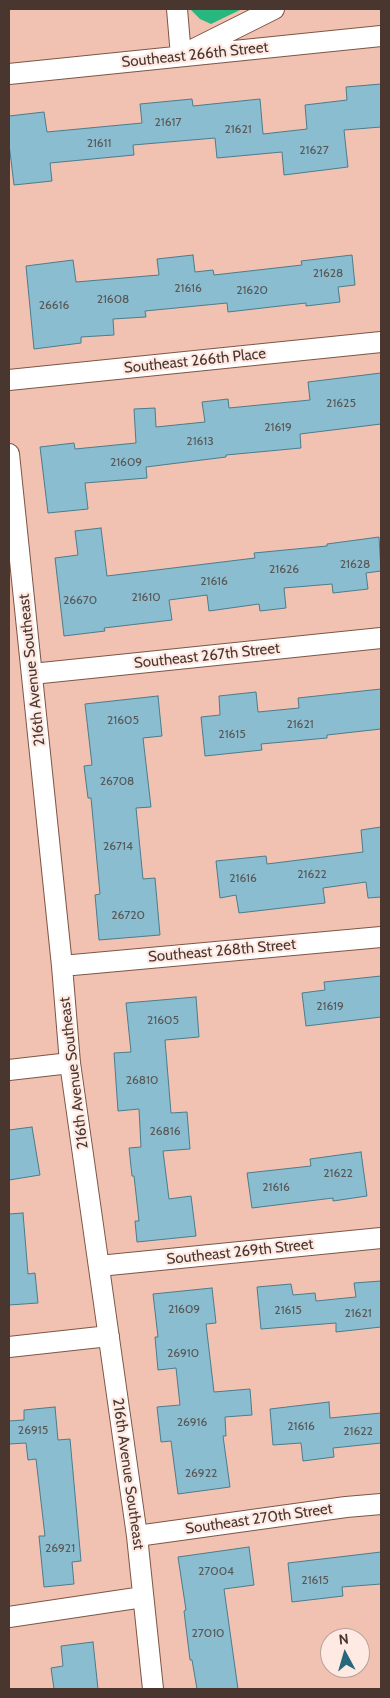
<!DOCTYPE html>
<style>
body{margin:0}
#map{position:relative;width:390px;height:1698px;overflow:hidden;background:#f1c2b1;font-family:Cabin,sans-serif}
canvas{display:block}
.frame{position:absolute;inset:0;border:10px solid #49362f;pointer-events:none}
.north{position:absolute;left:320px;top:1628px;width:50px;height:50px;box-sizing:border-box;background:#feeae3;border:1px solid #b6a29b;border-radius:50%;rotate:354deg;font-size:14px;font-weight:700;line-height:20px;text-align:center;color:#49362f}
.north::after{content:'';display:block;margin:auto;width:18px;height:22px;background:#27687c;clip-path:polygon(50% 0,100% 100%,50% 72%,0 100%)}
</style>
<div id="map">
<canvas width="390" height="1698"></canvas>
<div class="frame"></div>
<div class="north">N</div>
</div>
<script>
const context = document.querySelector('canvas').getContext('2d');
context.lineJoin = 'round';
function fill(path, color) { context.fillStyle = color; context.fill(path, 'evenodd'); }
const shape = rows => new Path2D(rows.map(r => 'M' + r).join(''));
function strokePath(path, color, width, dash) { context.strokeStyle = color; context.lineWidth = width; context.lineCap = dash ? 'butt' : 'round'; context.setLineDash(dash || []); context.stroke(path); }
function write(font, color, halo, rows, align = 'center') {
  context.font = font + ' Cabin,sans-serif'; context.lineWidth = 4.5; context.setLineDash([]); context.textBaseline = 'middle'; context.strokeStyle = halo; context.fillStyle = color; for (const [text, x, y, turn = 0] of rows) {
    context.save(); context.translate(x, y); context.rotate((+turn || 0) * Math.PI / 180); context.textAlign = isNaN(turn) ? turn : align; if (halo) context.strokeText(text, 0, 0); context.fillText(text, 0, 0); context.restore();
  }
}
fill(shape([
 [190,9,242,9,211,24,200,19]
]), '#28b77f');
const building = shape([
 [381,84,381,127,344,130,348,167,284,175,282,152,217,158,215,138,133,145,134,155,50,163,52,181,14,185,9,144,9,116,44,112,47,132,142,123,140,104,192,99,193,106,260,99,263,134,307,129,305,105,347,100,346,87,381,84],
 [193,255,195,272,213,270,214,275,302,265,301,261,352,255,355,285,338,287,340,302,306,306,306,303,228,312,227,303,145,311,146,317,113,319,114,335,81,337,81,343,34,349,26,266,73,260,76,282,159,275,157,259,193,255],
 [381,373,381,424,300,434,301,448,226,455,226,457,146,467,147,478,85,483,88,509,48,513,40,447,74,443,75,449,136,443,134,409,155,408,156,427,205,422,202,402,228,399,229,408,310,400,308,382,381,373],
 [101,528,107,576,255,558,254,553,327,546,327,544,379,537,381,571,366,573,368,589,333,593,332,584,284,588,286,608,260,611,259,604,209,611,207,595,169,600,172,620,104,628,105,631,64,636,55,558,78,555,75,531,101,528],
 [381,689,381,729,327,735,327,738,261,744,262,750,205,756,201,717,220,715,219,696,256,692,258,712,299,708,298,698,381,689],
 [158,696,162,736,143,738,151,807,136,808,143,879,155,878,160,935,99,940,95,895,100,894,91,798,88,798,84,766,92,765,85,704,158,696],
 [381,827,381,897,368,898,366,882,323,888,325,903,239,913,236,895,220,898,216,861,266,856,267,864,363,852,361,830,381,827],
 [381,976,381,1017,306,1026,302,993,325,990,324,982,381,976],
 [196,997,199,1037,165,1040,171,1113,187,1112,190,1149,163,1151,169,1199,191,1196,196,1236,137,1242,135,1221,139,1221,134,1176,132,1176,129,1148,141,1147,139,1109,118,1111,114,1053,131,1052,126,1003,196,997],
 [32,1127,40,1175,9,1180,9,1130,32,1127],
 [361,1152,367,1196,333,1201,333,1198,252,1208,247,1173,311,1166,310,1159,361,1152],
 [23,1213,28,1274,35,1273,38,1303,9,1305,9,1214,23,1213],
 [381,1281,381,1327,336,1332,336,1323,261,1329,257,1287,291,1284,293,1295,315,1293,316,1301,356,1297,354,1283,381,1281],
 [212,1288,216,1323,206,1324,214,1392,250,1389,252,1415,225,1417,226,1436,223,1436,230,1487,178,1494,171,1441,161,1442,157,1407,180,1405,176,1368,158,1370,155,1337,158,1337,153,1294,212,1288],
 [329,1402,330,1418,381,1413,381,1443,333,1448,334,1457,303,1461,301,1443,273,1445,270,1409,329,1402],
 [55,1407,58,1440,70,1439,81,1561,72,1562,74,1584,44,1587,39,1536,45,1536,36,1459,28,1460,26,1443,9,1444,9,1421,24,1420,24,1410,55,1407],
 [249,1547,254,1585,224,1589,238,1689,197,1689,192,1660,190,1660,184,1611,186,1610,178,1557,249,1547],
 [381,1552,381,1584,342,1587,343,1596,292,1602,288,1563,381,1552],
 [93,1642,98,1689,54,1689,51,1668,63,1666,61,1646,93,1642]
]);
fill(building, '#8abdcf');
strokePath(building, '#4a7c8c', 1);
const street = shape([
 [177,9,181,56],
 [192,50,274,9],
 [9,74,381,36],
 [9,380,381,342],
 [9,454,62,966,70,1063,137,1536,153,1689],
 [32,674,381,638],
 [62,966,381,937],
 [9,1070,70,1063],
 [99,1266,381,1238],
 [9,1347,109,1336],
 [137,1536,346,1507,381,1504],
 [9,1617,143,1597]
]);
strokePath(street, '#7e5646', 22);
strokePath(street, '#fff', 20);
write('12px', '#595857', null, [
 ["21617",168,122],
 ["21621",238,129],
 ["21611",99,143],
 ["21627",314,150],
 ["21628",328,273],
 ["21616",188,288],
 ["21620",252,290],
 ["21608",113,299],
 ["26616",54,305],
 ["21625",341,403],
 ["21619",278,427],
 ["21613",200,441],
 ["21609",126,462],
 ["21628",355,564],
 ["21626",284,569],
 ["21616",214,581],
 ["21610",146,597],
 ["26670",80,600],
 ["21605",123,720],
 ["21621",300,724],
 ["21615",232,734],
 ["26708",117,781],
 ["26714",118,846],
 ["21622",312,874],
 ["21616",243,878],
 ["26720",128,915],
 ["21619",330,1006],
 ["21605",163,1020],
 ["26810",142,1080],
 ["26816",165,1131],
 ["21622",338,1173],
 ["21616",276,1187],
 ["21609",184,1309],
 ["21615",288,1310],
 ["21621",358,1313],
 ["26910",183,1353],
 ["26916",192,1422],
 ["21616",301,1426],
 ["26915",33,1430],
 ["21622",358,1431],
 ["26922",201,1473],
 ["26921",60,1548],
 ["27004",216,1571],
 ["21615",315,1580],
 ["27010",208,1633]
]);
write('15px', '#49362f', '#feeae3', [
 ["Southeast 266th Street",195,55,-6],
 ["Southeast 266th Place",195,361,-6],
 ["Southeast 267th Street",207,656,-6],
 ["216th Avenue Southeast",32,670,-96],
 ["Southeast 268th Street",222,951,-5],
 ["216th Avenue Southeast",74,1073,-97],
 ["Southeast 269th Street",240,1252,-6],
 ["216th Avenue Southeast",128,1474,82],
 ["Southeast 270th Street",259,1519,-8]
]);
</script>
